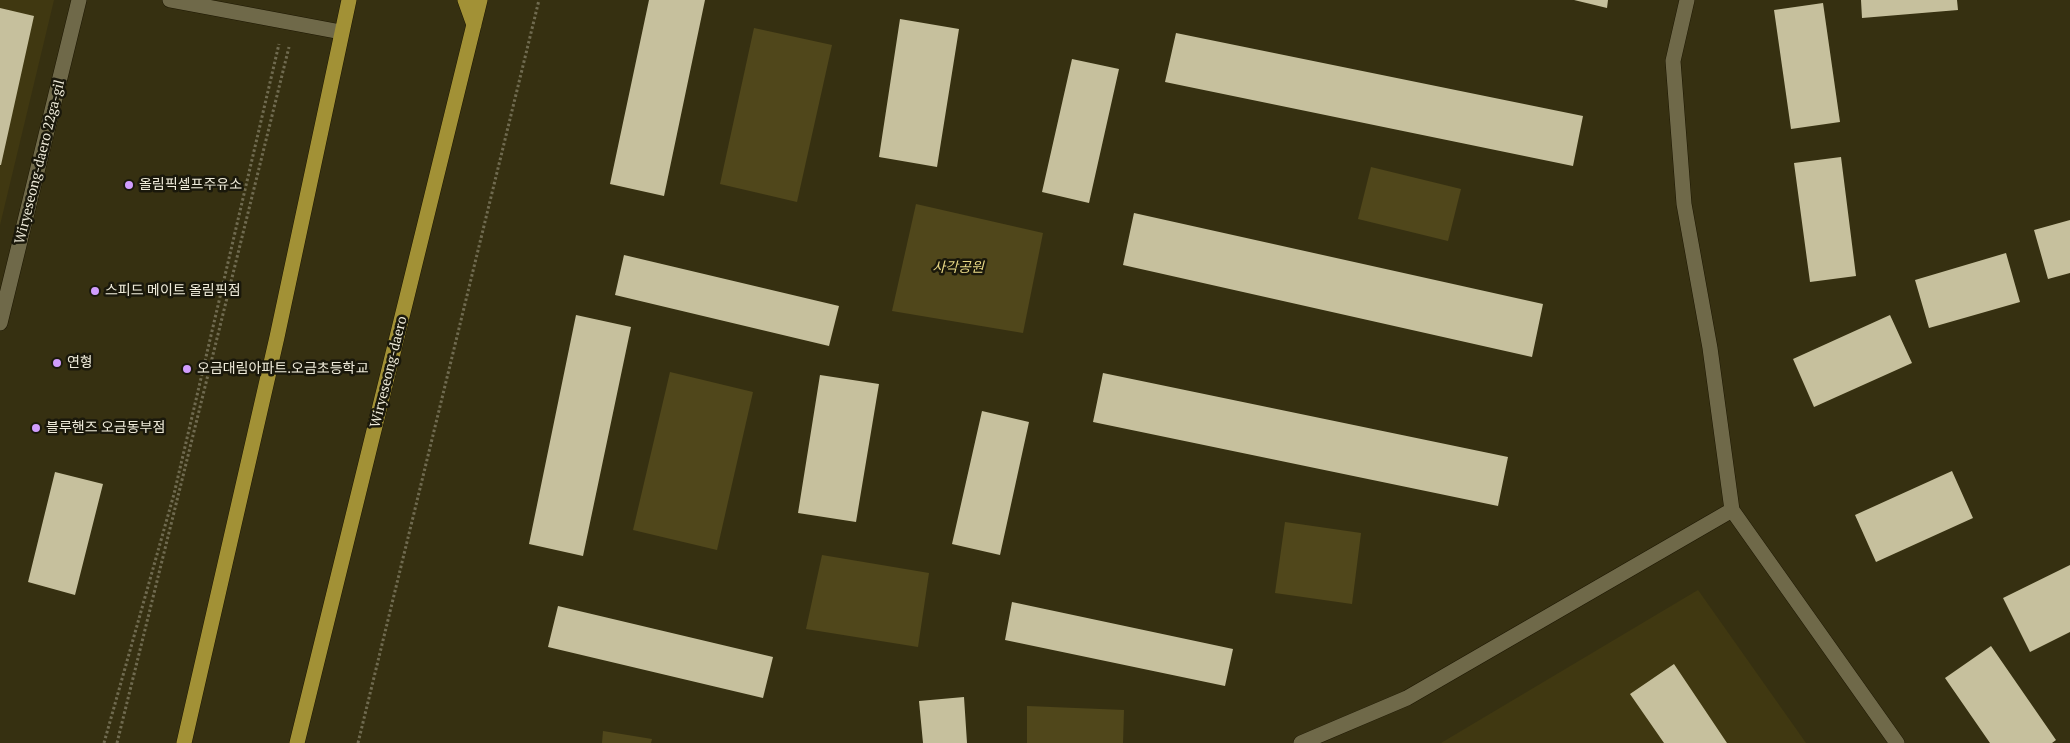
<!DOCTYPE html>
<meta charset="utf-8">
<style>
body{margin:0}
canvas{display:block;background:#363011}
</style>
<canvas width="2070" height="743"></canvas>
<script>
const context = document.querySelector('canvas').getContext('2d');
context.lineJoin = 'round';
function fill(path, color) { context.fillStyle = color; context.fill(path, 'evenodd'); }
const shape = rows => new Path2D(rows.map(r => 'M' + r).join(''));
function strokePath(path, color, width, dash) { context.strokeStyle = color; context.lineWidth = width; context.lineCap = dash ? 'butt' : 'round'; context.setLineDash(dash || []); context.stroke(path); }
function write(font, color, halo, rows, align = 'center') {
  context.font = font + ' "PT Serif","Noto Sans KR",serif'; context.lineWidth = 5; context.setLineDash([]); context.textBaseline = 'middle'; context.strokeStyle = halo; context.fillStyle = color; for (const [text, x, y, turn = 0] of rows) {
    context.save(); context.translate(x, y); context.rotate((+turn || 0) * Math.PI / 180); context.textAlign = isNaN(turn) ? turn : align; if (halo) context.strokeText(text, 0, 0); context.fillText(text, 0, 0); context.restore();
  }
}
fill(shape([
 [0,0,54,0,0,225],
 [1698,590,1806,743,1441,743]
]), '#403811');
fill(shape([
 [754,28,832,45,797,202,720,184],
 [1371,167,1461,189,1448,241,1358,219],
 [916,204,1043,233,1023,333,892,311],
 [670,372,753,392,717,550,633,530],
 [1285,522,1361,533,1352,604,1275,593],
 [822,555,929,573,918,647,806,629],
 [1027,706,1124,710,1123,743,1027,743],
 [603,731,652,739,651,743,602,743]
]), '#50471b');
fill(shape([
 [649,0,705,0,664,196,610,184],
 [1574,0,1608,0,1607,8],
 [1861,0,1957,0,1958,10,1862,18],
 [1823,3,1840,122,1791,129,1774,10],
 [0,8,34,16,1,165,0,165],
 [900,19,959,29,937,167,879,157],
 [1176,33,1583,116,1573,166,1165,82],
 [1072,59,1119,69,1089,203,1042,192],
 [1841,157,1856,276,1810,282,1794,163],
 [1134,213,1543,304,1532,357,1123,265],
 [2070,220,2070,273,2048,279,2034,230],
 [2006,253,2020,302,1929,328,1915,280],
 [624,255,839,306,829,346,615,295],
 [576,315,631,327,583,556,529,544],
 [1890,315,1912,363,1814,407,1793,359],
 [1103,373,1508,457,1498,506,1093,422],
 [820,375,879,384,856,522,798,513],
 [982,411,1029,422,1000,555,952,544],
 [1952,471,1973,518,1876,562,1855,515],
 [55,472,103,484,75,595,28,582],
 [2070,565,2070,632,2030,652,2003,598],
 [1012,602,1233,649,1225,686,1005,640],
 [558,606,773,657,763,698,548,647],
 [1991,646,2056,740,2052,743,1990,743,1945,678],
 [1674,664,1727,743,1664,743,1630,694],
 [964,697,967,743,923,743,919,701]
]), '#c6c09d');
const minor = shape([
 [170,0,341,32],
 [1687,0,1673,61,1684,204,1710,348,1732,510,1897,743],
 [0,323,79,0],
 [1301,743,1407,698,1732,510]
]);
const major = shape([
 [465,0,474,25],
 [184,743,277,337,349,0],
 [297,743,480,0]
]);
strokePath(minor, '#1d1700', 16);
strokePath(major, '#1d1700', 16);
strokePath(shape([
 [104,743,174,494,279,44],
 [117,743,289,47],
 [358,743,539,0]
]), '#706b50', 3, [2.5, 2.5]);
strokePath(minor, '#6f6949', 15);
strokePath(major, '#a29136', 15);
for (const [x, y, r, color] of [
 [129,185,5,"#d19dfe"],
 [95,291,5,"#d19dfe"],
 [57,363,5,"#d19dfe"],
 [187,369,5,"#d19dfe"],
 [36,428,5,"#d19dfe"]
]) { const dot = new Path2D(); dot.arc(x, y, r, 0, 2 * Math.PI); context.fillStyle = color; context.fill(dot); strokePath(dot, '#1a180b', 2); }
write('14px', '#efebda', '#1a180b', [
 ["Wiryeseong-daero 22ga-gil",40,162,-76],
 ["Wiryeseong-daero",389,372,-76]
]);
write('14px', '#efebda', '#1a180b', [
 ["올림픽셀프주유소",139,185],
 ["스피드 메이트 올림픽점",105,291],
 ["연형",67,363],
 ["오금대림아파트.오금초등학교",197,369],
 ["블루핸즈 오금동부점",46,428]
], 'left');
write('italic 14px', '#eada87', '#1a180b', [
 ["사각공원",958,268]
]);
</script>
